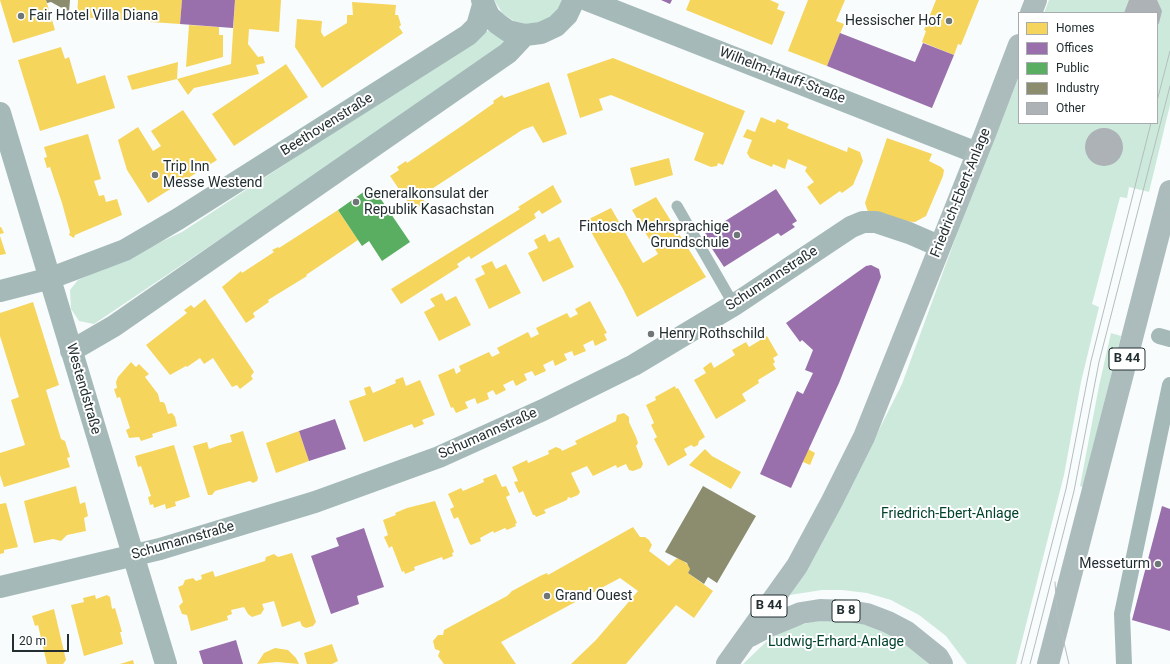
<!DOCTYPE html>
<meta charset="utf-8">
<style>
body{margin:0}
#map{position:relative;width:1170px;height:664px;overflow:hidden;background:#f8fcfd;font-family:Roboto,sans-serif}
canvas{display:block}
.legend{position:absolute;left:1018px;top:12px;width:140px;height:112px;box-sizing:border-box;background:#fff;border:1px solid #a7abad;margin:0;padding:5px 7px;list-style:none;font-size:12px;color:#232e31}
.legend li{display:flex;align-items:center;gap:8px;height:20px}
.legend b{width:20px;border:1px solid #a7abad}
.scale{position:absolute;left:12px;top:634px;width:57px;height:18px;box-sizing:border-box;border:2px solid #232e31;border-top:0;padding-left:5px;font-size:12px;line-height:14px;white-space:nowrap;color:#232e31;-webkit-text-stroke:3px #fff;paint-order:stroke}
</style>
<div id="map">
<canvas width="1170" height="664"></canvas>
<ul class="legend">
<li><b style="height:11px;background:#f6d55c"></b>Homes</li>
<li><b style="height:11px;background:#9970ab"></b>Offices</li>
<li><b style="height:11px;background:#5aae61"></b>Public</li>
<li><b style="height:11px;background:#8c8c6e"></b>Industry</li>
<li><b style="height:11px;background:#acb2b5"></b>Other</li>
</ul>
<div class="scale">20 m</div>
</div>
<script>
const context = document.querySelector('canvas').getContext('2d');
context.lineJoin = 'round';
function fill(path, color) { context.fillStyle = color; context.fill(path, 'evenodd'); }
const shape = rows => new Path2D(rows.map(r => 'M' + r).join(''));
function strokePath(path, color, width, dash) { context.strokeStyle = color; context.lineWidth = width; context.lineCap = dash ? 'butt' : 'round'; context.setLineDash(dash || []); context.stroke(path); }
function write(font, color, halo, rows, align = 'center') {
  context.font = font + ' Roboto,sans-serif'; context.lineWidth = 4; context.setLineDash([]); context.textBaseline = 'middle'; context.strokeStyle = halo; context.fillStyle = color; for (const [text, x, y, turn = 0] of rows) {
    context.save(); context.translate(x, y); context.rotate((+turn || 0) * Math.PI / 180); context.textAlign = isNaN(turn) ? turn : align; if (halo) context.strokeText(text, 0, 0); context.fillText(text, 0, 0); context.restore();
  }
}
fill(shape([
 [494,0,564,0,561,7,551,17,539,23,526,24,514,21,503,14],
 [1049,0,1170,0,1170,105,1149,192,1129,187,1127,198,1120,197,1092,304,1099,307,1081,382,1064,475,1016,664,967,664,946,636,919,615,891,600,867,593,842,590,822,590,790,595,846,495,902,384,958,231,1019,76,1019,123,1157,123,1157,13,1044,13],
 [489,30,510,44,94,324,79,321,71,309,70,290,78,280,182,232],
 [1111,333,1121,336,1083,487,1080,486,1099,386],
 [819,620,860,623,880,629,904,642,929,664,743,664,767,641,786,629]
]), '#cde9dc');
fill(shape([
 [0,0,46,0,55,30,13,43],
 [78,0,182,0,180,24,77,17],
 [235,0,281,0,279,32,249,29,248,44,258,57,263,56,265,63,256,65,259,74,194,88,188,95,177,79,231,64],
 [690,0,770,0,779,4,777,9,785,12,772,45,686,10],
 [808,0,845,0,836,21,844,24,827,66,788,51],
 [936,0,979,0,961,45,958,44,954,55,922,42,926,31,924,30],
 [352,2,396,5,395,15,398,15,401,25,399,27,403,33,322,88,295,47,297,19,322,21,321,32,324,37,347,23,347,15,353,15],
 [189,25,219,27,219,35,223,35,223,57,186,67],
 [61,47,65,59,69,57,77,84,105,75,115,108,40,131,18,60],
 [613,58,745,111,723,165,718,163,717,166,711,167,694,160,704,133,611,95,599,99,603,110,580,118,567,74],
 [178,62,177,79,132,90,127,76],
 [286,64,308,97,234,146,212,114],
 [549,82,567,134,543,143,533,126,522,130,421,196,425,202,415,210,411,204,410,205,390,176,399,170,397,167,406,161,407,163,463,125,494,103,493,101,502,95,504,98],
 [183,110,217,160,148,203,127,170,118,140,138,127,153,151,161,146,151,131],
 [761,117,775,123,777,119,789,124,787,128,847,152,848,147,860,152,863,161,853,185,842,193,840,191,820,205,807,187,814,182,805,171,807,167,788,159,785,169,773,164,772,167,750,158,747,153,752,140,743,137,747,129,755,132],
 [88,134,101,179,94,181,99,196,104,195,106,202,117,199,122,215,75,235,74,238,69,235,70,232,62,203,50,167,47,168,44,158,47,157,44,147],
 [887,138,932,154,929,161,941,167,944,170,943,176,926,216,915,222,902,221,868,212,865,203],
 [669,158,673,175,635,186,630,168],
 [553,185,562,202,542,214,539,210,534,214,536,218,471,259,469,256,457,264,459,267,401,304,391,289,520,209,518,207],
 [656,197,706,277,637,317,623,289,585,221,611,208,643,263,658,254,632,210],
 [338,210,358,240,306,275,307,276,268,300,269,302,253,313,255,317,246,323,222,287,241,271,242,273,274,252,272,250,278,247,279,248],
 [0,227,1,227,4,233,0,234],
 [545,234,549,242,559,237,574,267,543,282,528,253,538,248,534,240],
 [0,236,6,254,0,255],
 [492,261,496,269,506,264,521,293,489,309,475,279,485,274,481,266],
 [442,293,446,301,456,296,471,325,439,341,424,312,435,306,430,299],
 [205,299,254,372,251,376,253,379,240,389,237,385,232,387,213,358,204,364,200,358,187,367,186,366,170,375,146,345,187,313,184,310,191,305,194,308],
 [590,301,607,333,604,334,607,340,595,346,593,340,583,345,586,351,574,356,572,351,564,354,567,360,555,366,553,360,543,365,546,371,535,376,532,371,524,374,527,380,516,386,513,380,503,385,506,390,496,395,493,390,487,393,489,399,477,404,475,398,465,402,468,408,456,413,453,407,451,408,438,375,454,368,456,374,461,371,459,366,489,352,492,357,500,353,497,348,528,332,531,338,539,334,536,328,567,313,570,318,578,314,575,309],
 [33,302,59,385,46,390,61,439,65,441,70,457,67,458,70,467,4,487,0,475,0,453,25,445,11,400,19,397,0,336,0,313],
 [767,336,778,355,773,358,775,362,773,364,776,369,758,380,759,383,742,394,746,401,716,419,694,380,706,373,703,368,711,362,714,368,735,355,732,350,746,342,749,347],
 [131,362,136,367,139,364,149,374,145,377,158,394,160,402,163,402,165,404,168,414,172,413,175,417,177,426,152,434,153,437,141,441,139,437,129,438,126,430,130,428,125,413,120,397,117,398,114,389,117,388,116,382,118,377],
 [403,377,406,386,420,380,435,415,422,420,424,424,414,428,412,424,364,442,349,401,366,395,364,388,370,386,373,393,396,383,395,380],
 [675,386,676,389,678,388,705,437,699,441,698,445,694,447,691,445,684,449,687,455,668,466,654,439,657,437,651,425,654,423,646,405,656,400,655,397],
 [624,413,629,417,629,422,636,437,638,443,636,446,643,464,641,468,633,471,629,470,626,464,617,468,616,465,593,476,587,466,571,473,580,492,578,495,571,498,568,497,567,500,544,510,546,513,536,517,535,515,533,515,523,491,519,493,514,482,518,481,512,467,527,460,528,463,549,454,548,451,556,447,561,449,562,451,577,444,575,441,616,421,617,415],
 [243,431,258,478,257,481,253,483,250,481,215,491,212,495,208,495,193,446,207,442,209,449,220,445,232,442,230,435],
 [299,431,309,461,276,473,266,443],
 [174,445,190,497,175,502,176,506,166,509,165,504,154,508,153,504,150,505,148,497,151,496,141,466,138,467,135,456],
 [705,449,712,456,741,472,731,489,689,465],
 [808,449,815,453,810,465,803,462],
 [496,474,502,487,506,486,510,495,506,497,517,523,515,524,516,526,507,530,505,528,494,533,493,531,480,538,481,541,471,545,469,543,458,517,454,519,450,509,454,507,448,494,461,488,463,491,484,482,483,479],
 [76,486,80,504,85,502,88,516,84,518,86,531,67,535,61,541,53,539,34,543,24,501],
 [435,501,454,552,452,553,453,556,443,560,442,557,414,567,415,570,405,574,404,571,402,572,392,546,389,548,384,537,388,535,383,520,396,515,395,513,407,508],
 [6,503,18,547,4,550,4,553,0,554,0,504],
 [633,527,640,537,645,537,649,540,652,545,649,551,669,566,676,559,679,558,690,566,690,569,688,573,713,591,694,618,676,605,626,664,571,664,596,640,638,591,620,578,501,642,516,664,444,664,438,656,440,651,435,649,433,641,438,635,443,635,444,630,507,596,512,591,540,576,547,573,548,575],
 [292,553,316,622,313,626,306,628,302,626,300,621,282,627,274,601,262,604,264,609,261,614,252,617,248,614,244,607,231,610,232,614,227,616,228,620,191,631,187,615,182,614,179,606,183,602,178,587,183,585,185,580,193,578,196,581,202,579,201,575,213,571,215,577,265,561,266,557,274,554,278,557],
 [95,595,96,599,107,595,110,597,112,609,115,608,122,632,120,632,123,644,84,656,71,605,84,602,83,598],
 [54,609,66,660,63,664,47,664,38,625,35,626,32,616],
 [332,644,338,661,332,664,307,664,304,653],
 [275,648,288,650,296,658,299,664,277,662,257,664,264,653],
 [133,660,134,664,120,664]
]), '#f6d55c');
fill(shape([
 [182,0,235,0,233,28,180,24],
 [661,0,672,0,670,4],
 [840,33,915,62,923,43,954,55,932,108,827,66],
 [776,189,797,221,792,224,795,227,781,236,778,233,724,267,703,235],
 [871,265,879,269,881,277,839,383,791,488,760,474,797,391,803,394,813,373,805,370,813,350,802,340,800,342,786,323,866,266],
 [335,419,346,449,309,461,299,431],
 [1162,506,1170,509,1170,631,1132,620],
 [364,528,384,587,357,596,359,604,331,614,311,556,339,546,336,538],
 [236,640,243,664,203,664,199,651]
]), '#9970ab');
fill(shape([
 [372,186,410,242,382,261,369,241,362,246,338,210]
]), '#5aae61');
fill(shape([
 [46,0,70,0,69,12,51,2,47,3],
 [703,486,756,516,717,583,708,577,704,584,688,573,690,569,687,563,665,552]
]), '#8c8c6e');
fill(shape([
 [1129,0,1157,0,1162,11,1159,23,1157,26,1157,13,1124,13],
 '1085 147a19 19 0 1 1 38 0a19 19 0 1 1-38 0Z'
]), '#acb2b5');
strokePath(shape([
 [677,206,734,305]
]), '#a5bab8', 11);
strokePath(shape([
 [1159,336,1170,339],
 [1124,664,1122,614,1170,385]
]), '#a5bab8', 16);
strokePath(shape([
 [482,0,489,16,498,24,508,31,525,35,541,33,556,26,567,15,574,0],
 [587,0,977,153],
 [0,113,166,664],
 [0,291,51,278,125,250,178,219,468,35,477,26,483,5],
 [71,351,114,326,508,53,525,35],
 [0,587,160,549,315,502,439,457,543,410,634,365,734,305,851,227,863,222,876,222,909,233,939,246]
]), '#a5bab8', 22);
strokePath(shape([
 [1031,13,1036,0],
 [750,636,767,627,801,613,820,610,849,611,867,614,888,622,907,632,938,657,942,664],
 [727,664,797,566,832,501,864,437,985,134,1019,45],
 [1048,664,1170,191]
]), '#acbcbc', 22);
strokePath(shape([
 [1157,101,1170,51],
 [1055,582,1057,613,1069,664],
 [1021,664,1066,489,1091,361,1151,123],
 [1030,664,1074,491,1099,362,1170,86]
]), '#b3bebd', 1);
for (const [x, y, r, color] of [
 [21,16,4,"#6e7678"],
 [949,21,4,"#6e7678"],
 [155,175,4,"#6e7678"],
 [356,202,4,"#6e7678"],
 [737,235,4,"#6e7678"],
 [651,334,4,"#6e7678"],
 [1158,564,4,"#6e7678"],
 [547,596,4,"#6e7678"]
]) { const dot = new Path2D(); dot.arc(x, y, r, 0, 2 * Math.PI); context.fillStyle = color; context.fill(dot); strokePath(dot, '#fff', 1.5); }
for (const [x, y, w] of [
 [1127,359,36],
 [769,606,36],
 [846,611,28]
]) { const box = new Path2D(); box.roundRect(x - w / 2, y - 11, w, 22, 3); context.fillStyle = '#fff'; context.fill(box); strokePath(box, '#232e31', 1); }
write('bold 13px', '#232e31', null, [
 ["B 44",1127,359],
 ["B 44",769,606],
 ["B 8",846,611]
]);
write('14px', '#232e31', '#fff', [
 ["Fair Hotel Villa Diana",29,16],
 ["Hessischer Hof",941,21,"right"],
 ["Trip Inn",163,167],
 ["Messe Westend",163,183],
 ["Generalkonsulat der",364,194],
 ["Republik Kasachstan",364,210],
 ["Fintosch Mehrsprachige",729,227,"right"],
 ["Grundschule",729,243,"right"],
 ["Henry Rothschild",659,334],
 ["Messeturm",1150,564,"right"],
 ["Grand Ouest",555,596]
], 'left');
write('14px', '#232e31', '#fff', [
 ["Wilhelm-Hauff-Straße",782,76,21],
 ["Beethovenstraße",327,125,-32],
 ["Friedrich-Ebert-Anlage",961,193,-68],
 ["Schumannstraße",772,279,-33],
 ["Westendstraße",83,389,74],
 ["Schumannstraße",488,434,-24],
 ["Schumannstraße",183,541,-16]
]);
write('14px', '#00432c', '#fff', [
 ["Friedrich-Ebert-Anlage",950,514],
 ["Ludwig-Erhard-Anlage",836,642]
]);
</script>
